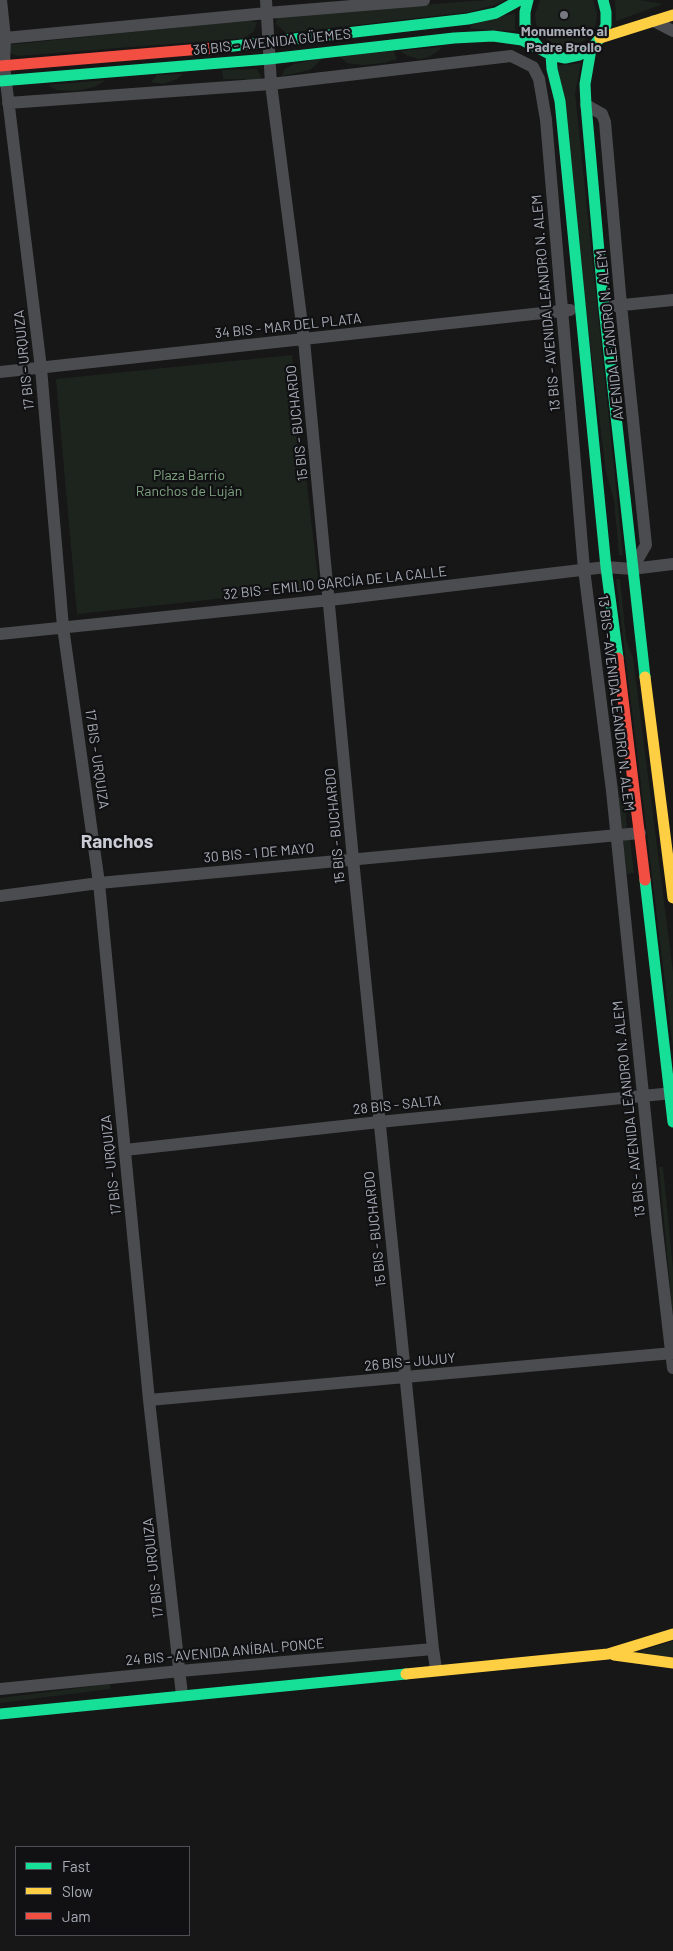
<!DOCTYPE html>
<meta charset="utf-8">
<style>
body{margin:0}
#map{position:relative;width:673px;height:1951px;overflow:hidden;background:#171717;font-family:Barlow,sans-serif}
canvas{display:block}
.legend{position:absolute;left:15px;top:1846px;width:175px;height:90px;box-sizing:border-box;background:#111113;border:1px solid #4d4f55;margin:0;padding:6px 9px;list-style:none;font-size:15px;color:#a8adb8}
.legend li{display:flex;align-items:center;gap:10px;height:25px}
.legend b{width:25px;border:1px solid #4d4f55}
</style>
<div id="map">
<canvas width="673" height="1951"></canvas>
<ul class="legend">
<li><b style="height:6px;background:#16e098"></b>Fast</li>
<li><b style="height:6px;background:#ffcf43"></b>Slow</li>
<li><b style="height:6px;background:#f24e42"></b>Jam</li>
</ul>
</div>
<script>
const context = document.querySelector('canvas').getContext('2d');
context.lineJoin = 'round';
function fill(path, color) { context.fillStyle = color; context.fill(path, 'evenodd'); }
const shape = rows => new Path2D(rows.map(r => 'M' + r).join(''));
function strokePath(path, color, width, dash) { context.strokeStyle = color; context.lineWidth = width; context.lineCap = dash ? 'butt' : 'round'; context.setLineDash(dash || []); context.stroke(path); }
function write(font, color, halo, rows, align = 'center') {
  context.font = font + ' Barlow,sans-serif'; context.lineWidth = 4.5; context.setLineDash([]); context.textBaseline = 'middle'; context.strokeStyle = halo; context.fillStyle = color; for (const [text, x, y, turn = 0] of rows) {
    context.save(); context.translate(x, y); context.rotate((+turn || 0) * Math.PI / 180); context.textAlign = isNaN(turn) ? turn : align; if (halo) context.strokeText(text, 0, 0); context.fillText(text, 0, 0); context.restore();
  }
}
fill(shape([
 [487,0,505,0,495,5,469,12,286,33,276,24,277,16],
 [540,0,593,0,597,13,596,23,592,33,585,40,576,45,566,47,556,45,548,41,541,33,536,24,535,14],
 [615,0,639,0,663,4,616,21],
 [515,13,515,31,471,29,471,25],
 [248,20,257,23,254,31,245,38,17,56,9,52,7,45],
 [442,47,437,52,429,57,419,59,408,56,400,51],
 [393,51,397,59,384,63,363,65,347,63,339,56],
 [323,58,310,70,282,76,285,69,294,64],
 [581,63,575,93,623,555,619,555,614,500,606,473,556,66],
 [257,69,260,74,261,81,249,82,245,79,223,79,222,70],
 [183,74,177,79,163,84,151,82,157,75],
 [106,80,94,87,76,91,57,90,48,85],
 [292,355,319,588,77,614,56,379],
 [616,579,620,579,626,639,633,658,673,972,673,1048],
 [617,797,624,797,627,828,621,829],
 [630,839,634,873,627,874,623,840],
 [659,1167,663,1167,673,1268,673,1318],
 [673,1641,673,1658,638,1652],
 [110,1684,110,1689,0,1703,0,1698]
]), '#1d241e');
strokePath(shape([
 [1,0,5,38,4,66,41,368,63,627,99,883,149,1400,182,1695],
 [266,0,271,84,304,340,353,859,433,1649],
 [654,21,673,31],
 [5,38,267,13,424,0],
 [8,103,271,84,511,56,533,67,539,79,546,120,584,569,612,791,657,1231,673,1368],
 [586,105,602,114,605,122,621,305,646,545,632,569],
 [613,306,673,300],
 [0,372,570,310],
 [0,634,330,600,606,567,632,569,673,564],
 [0,896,99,883,640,833],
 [125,1150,379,1122,673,1093],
 [149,1400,673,1353],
 [0,1689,180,1671,433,1649,436,1669]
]), '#4b4c50', 12);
strokePath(shape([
 [528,0,525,12,525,25,531,38,540,49,551,55,565,58,579,55,591,49,600,38,606,25,606,12,603,0],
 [225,47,468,19,496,13,520,0],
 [591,49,585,84,586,105,604,308,645,677],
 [551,55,552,69,560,101,606,567,618,658],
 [0,81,269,59,454,38,493,36,522,40,544,51],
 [645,880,673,1122],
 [0,1714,406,1674]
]), '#16e098', 11);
strokePath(shape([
 [600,38,673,15],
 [645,677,673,898],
 [614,1655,673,1663],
 [406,1674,608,1654,673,1634]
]), '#ffcf43', 11);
strokePath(shape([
 [0,66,225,47],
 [618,658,645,880]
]), '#f24e42', 11);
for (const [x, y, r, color] of [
 [564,15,5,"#757880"]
]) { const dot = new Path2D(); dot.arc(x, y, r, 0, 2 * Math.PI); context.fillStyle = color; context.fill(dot); strokePath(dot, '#111113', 2); }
write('bold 14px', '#a8adb8', '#111113', [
 ["Monumento al",564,31],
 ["Padre Broilo",564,47]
]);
write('14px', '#a8adb8', '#111113', [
 ["36 BIS - AVENIDA GÜEMES",272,42,-6],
 ["13 BIS - AVENIDA LEANDRO N. ALEM",546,303,-95],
 ["34 BIS - MAR DEL PLATA",288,326,-6],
 ["AVENIDA LEANDRO N. ALEM",610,335,-96],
 ["17 BIS - URQUIZA",24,360,-96],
 ["15 BIS - BUCHARDO",297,423,-96],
 ["32 BIS - EMILIO GARCÍA DE LA CALLE",335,583,-6],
 ["13 BIS - AVENIDA LEANDRO N. ALEM",616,703,83],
 ["17 BIS - URQUIZA",97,759,82],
 ["15 BIS - BUCHARDO",335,826,-95],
 ["30 BIS - 1 DE MAYO",259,853,-5],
 ["28 BIS - SALTA",397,1105,-6],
 ["13 BIS - AVENIDA LEANDRO N. ALEM",629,1109,-96],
 ["17 BIS - URQUIZA",111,1165,-96],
 ["15 BIS - BUCHARDO",375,1229,-96],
 ["26 BIS - JUJUY",410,1362,-5],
 ["17 BIS - URQUIZA",153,1568,-96],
 ["24 BIS - AVENIDA ANÍBAL PONCE",225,1652,-5]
]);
write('14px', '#7fa381', '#111113', [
 ["Plaza Barrio",189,475],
 ["Ranchos de Luján",189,491]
]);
write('bold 19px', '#c9ccd4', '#111113', [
 ["Ranchos",117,842]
]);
</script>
